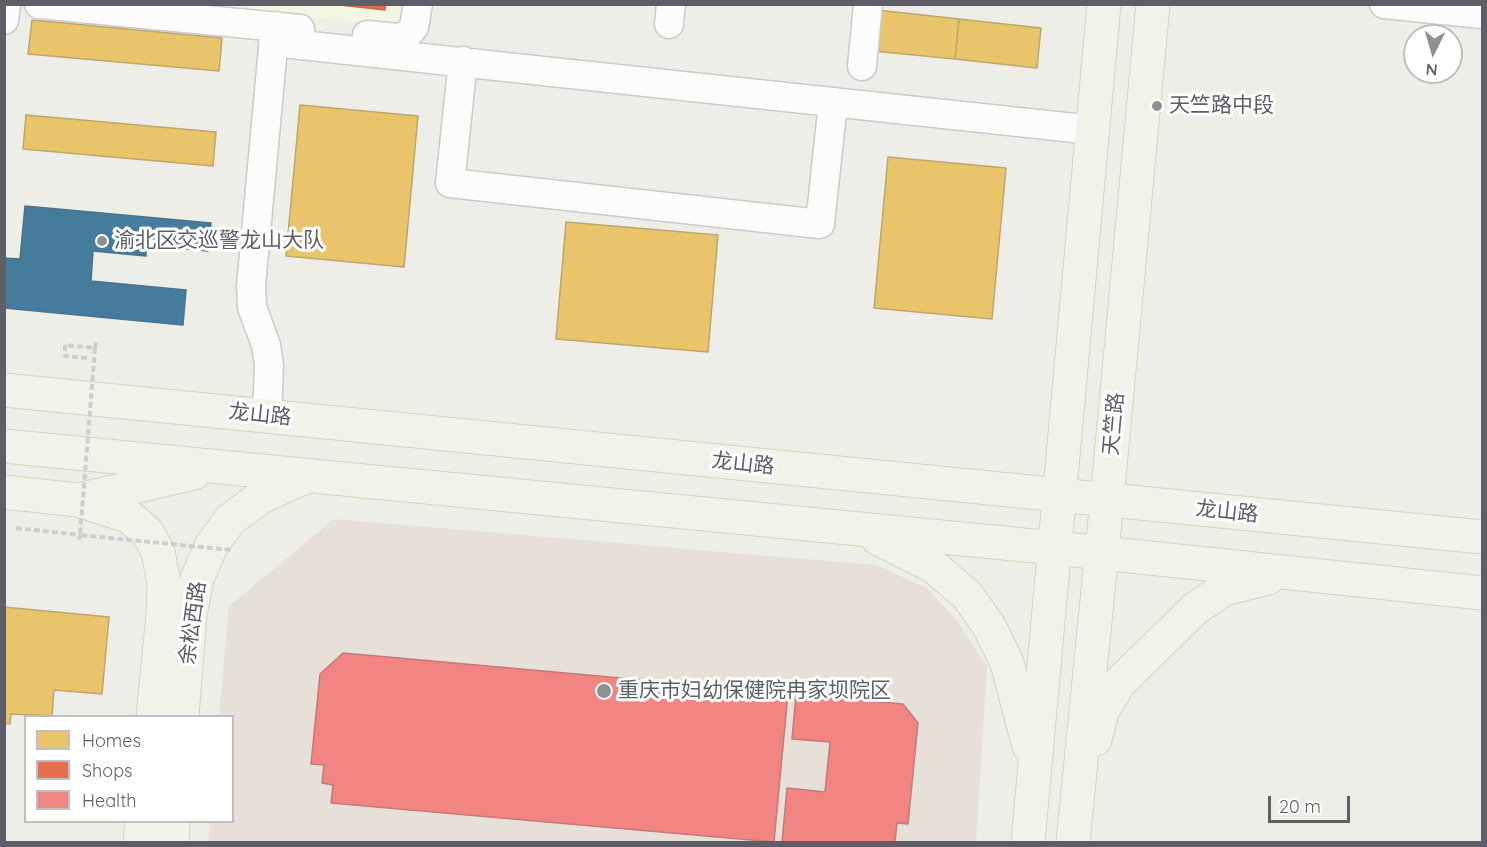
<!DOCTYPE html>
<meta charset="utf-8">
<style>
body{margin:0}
#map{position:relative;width:1487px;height:847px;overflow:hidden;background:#edeee8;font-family:Quicksand,sans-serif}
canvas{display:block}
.frame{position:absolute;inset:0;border:6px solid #5d5e66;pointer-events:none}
.legend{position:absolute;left:24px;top:715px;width:210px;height:108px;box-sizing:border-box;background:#fff;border:2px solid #bebfc2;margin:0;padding:8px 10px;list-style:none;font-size:18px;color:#5d5e66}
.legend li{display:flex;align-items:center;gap:12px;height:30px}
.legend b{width:30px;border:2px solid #bebfc2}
.north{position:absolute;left:1403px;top:24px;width:60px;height:60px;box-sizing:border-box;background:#fff;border:2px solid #bebfc2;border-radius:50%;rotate:185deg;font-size:16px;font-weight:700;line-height:24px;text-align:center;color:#5d5e66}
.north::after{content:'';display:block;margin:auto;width:21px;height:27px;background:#8f9094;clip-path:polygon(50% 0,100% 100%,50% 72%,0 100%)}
.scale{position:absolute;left:1268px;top:796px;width:82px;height:27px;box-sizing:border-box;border:3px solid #5d5e66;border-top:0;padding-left:8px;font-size:18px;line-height:21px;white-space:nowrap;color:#5d5e66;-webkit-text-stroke:4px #fff;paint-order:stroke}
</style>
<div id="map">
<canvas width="1487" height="847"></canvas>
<div class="frame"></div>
<ul class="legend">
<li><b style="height:16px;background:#e9c46a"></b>Homes</li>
<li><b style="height:16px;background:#e76f51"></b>Shops</li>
<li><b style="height:16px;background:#f28482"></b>Health</li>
</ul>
<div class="north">N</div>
<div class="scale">20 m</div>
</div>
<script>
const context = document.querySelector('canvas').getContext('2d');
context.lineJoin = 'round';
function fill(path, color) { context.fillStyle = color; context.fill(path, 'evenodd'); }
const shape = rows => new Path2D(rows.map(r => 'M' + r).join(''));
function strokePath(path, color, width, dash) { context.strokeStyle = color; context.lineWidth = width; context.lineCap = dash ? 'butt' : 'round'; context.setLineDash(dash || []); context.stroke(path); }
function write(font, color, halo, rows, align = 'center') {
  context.font = font + ' Quicksand,"Noto Sans SC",sans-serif'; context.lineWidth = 6; context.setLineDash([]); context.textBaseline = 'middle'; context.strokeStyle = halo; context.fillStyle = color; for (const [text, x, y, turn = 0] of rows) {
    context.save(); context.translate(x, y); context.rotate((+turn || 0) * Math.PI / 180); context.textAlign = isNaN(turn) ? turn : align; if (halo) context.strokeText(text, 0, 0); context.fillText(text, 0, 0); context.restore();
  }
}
fill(shape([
 [250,5,400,5,398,26,249,12]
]), '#f3f7e2');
fill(shape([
 [334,519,876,565,927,588,957,621,987,666,976,842,208,842,210,822,232,822,232,716,219,716,229,606]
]), '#e6e0d8');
const homes = shape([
 [877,10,959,19,955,59,873,51,877,10],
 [959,19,1041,28,1037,68,955,59,959,19],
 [32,20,222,38,219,71,28,54,32,20],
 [300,105,418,116,404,267,286,256,300,105],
 [26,115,216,132,213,166,23,149,26,115],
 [888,157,1006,168,992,319,874,308,888,157],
 [566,222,718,235,708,352,556,339,566,222],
 [4,607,109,617,102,694,54,690,52,716,11,714,10,724,4,723,4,607]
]);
fill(homes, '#e9c46a');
strokePath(homes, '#bfa569', 1.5);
const shops = shape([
 [331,4,386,4,385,10,331,4]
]);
fill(shops, '#e76f51');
strokePath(shops, '#be6a57', 1.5);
const health = shape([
 [343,653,788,693,774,842,331,803,333,785,322,783,324,765,311,764,320,674,343,653],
 [796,694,903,704,918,723,908,824,897,823,895,842,782,842,787,788,825,792,830,742,792,739,796,694]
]);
fill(health, '#f28482');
strokePath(health, '#c5797a', 1.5);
const public = shape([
 [25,206,211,223,208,251,146,245,146,256,93,251,91,281,186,290,183,325,4,308,4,258,20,259,25,206]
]);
fill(public, '#457b9d');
strokePath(public, '#4c728c', 1.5);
const minor = shape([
 [39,4,300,29],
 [1384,4,1482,14],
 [4,20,6,4],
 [669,24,671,4],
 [367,35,397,38,407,35,414,27,418,4],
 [273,42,1093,130],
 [463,61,450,183,820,224,833,103],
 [862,66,868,4],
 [267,416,269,365,266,345,252,307,251,286,275,26]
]);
const major = shape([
 [4,390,1482,537],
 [4,446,1055,548,1482,593],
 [4,492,78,500,194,473],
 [78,500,128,516,147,532,158,552,164,583,163,616,153,716],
 [877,538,933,566,967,595,989,626,1007,663,1029,746],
 [182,716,190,615,197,579,211,546,230,520,261,497,307,476],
 [1095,739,1102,712,1119,683,1196,608,1224,589,1268,578],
 [140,842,142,822],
 [172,842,173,822],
 [1028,842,1104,4],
 [1073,842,1107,500,1153,4]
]);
strokePath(minor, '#cacbca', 31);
strokePath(major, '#d2d6b6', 35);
strokePath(shape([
 [87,358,65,356,65,345,95,348,96,342],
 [16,528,80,535,79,541]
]), '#cbd0cf', 4, [6, 3]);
strokePath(minor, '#fcfcfc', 28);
strokePath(major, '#f0f3e9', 33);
strokePath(shape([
 [95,348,80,535,231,550]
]), '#cbd0cf', 4, [6, 3]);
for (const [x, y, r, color] of [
 [1157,106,6,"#8f9094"],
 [102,241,6,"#8f9094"],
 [604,691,8,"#8f9094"]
]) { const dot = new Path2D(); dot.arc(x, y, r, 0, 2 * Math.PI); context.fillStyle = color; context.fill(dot); strokePath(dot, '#fff', 2); }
write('21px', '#5d5e66', '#fff', [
 ["天竺路中段",1169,106],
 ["渝北区交巡警龙山大队",114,241],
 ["重庆市妇幼保健院冉家坝院区",618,691]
], 'left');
write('21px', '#5d5e66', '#fff', [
 ["龙山路",260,415,6],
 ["天竺路",1114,424,-85],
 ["龙山路",743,464,6],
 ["龙山路",1227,512,6],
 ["余松西路",193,623,-82]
]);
</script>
